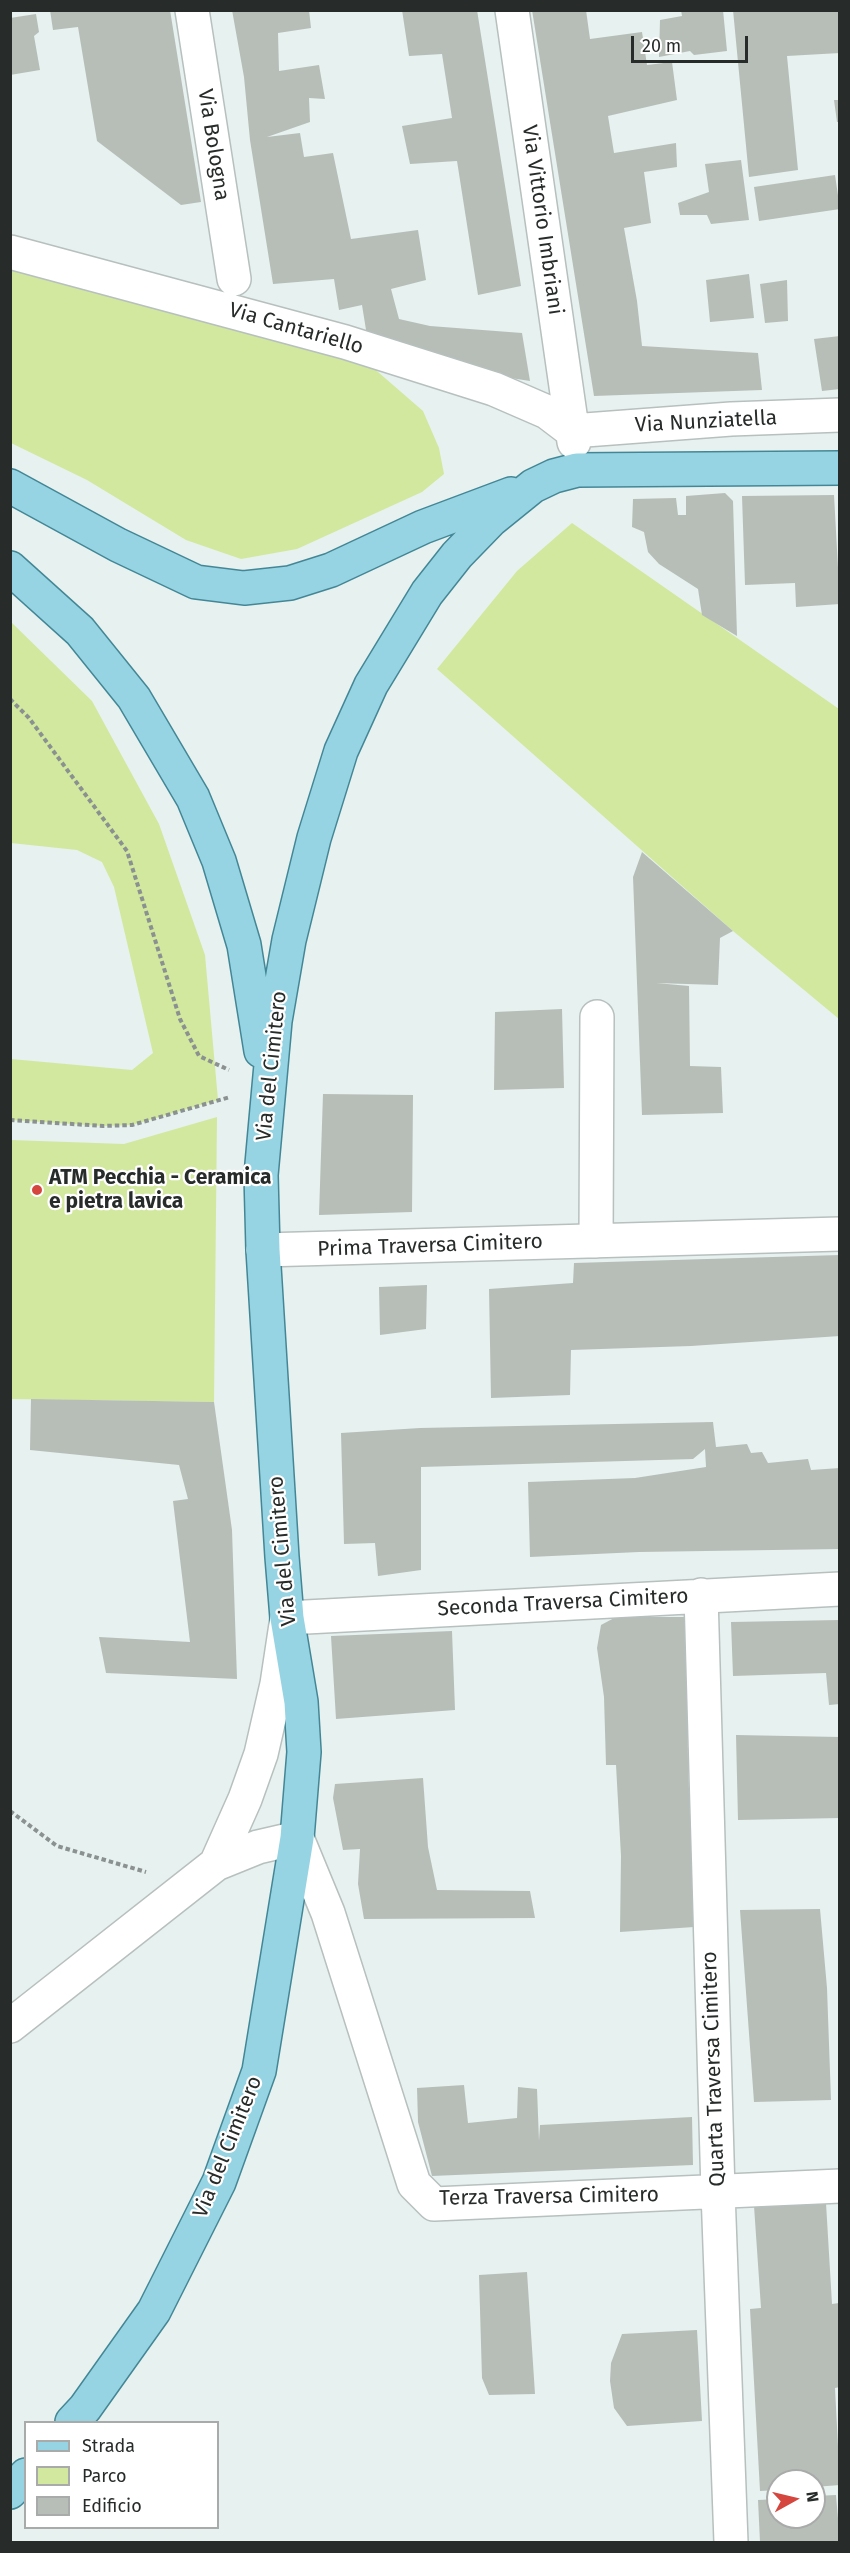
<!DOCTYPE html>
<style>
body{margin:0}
#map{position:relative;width:850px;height:2553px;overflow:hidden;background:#e7f1ef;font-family:"Fira Sans",sans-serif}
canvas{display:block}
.frame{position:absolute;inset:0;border:12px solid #272b2a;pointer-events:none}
.legend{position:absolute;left:24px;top:2421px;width:195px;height:108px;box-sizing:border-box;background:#fff;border:2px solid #a9aaaa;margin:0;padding:8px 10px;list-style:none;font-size:18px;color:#272b2a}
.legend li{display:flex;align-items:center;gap:12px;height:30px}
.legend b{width:30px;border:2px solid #a9aaaa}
.north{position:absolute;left:766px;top:2469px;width:60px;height:60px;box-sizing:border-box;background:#fff;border:2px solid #a9aaaa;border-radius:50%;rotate:82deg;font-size:16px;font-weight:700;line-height:24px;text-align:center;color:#272b2a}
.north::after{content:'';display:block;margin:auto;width:21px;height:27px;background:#d5463f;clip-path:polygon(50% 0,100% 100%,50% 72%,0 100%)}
.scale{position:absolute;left:631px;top:36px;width:117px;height:27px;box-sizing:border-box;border:3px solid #272b2a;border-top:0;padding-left:8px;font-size:18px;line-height:21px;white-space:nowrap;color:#272b2a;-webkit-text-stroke:4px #fff;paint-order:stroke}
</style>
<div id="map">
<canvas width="850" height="2553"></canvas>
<div class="frame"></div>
<ul class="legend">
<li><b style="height:8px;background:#97d4e3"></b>Strada</li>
<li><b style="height:16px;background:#d2e89e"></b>Parco</li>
<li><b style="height:16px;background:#b7beb8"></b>Edificio</li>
</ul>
<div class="north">N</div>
<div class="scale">20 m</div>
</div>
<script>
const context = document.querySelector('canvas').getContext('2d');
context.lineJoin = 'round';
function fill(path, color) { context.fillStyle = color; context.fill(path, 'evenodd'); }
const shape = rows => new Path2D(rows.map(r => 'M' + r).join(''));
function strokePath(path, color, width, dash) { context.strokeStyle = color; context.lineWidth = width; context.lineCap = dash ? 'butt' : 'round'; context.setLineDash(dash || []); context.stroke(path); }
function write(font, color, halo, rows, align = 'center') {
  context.font = font + ' "Fira Sans",sans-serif'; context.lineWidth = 4.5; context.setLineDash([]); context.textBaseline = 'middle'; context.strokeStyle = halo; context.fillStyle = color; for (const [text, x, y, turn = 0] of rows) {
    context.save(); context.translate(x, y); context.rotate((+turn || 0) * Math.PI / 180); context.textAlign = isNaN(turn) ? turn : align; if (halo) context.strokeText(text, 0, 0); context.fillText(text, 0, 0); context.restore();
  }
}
fill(shape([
 [10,263,363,359,423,411,439,448,444,474,422,492,297,549,241,559,186,540,87,480,11,443],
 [572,523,839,709,839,1019,733,931,437,669,517,571],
 [10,621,92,701,159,824,205,955,218,1100,132,1125,103,1126,11,1120,11,1059,132,1070,153,1053,114,887,102,862,77,850,11,843],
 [217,1117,214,1402,11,1399,11,1140,124,1144]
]), '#d2e89e');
fill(shape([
 [50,10,170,10,201,202,181,205,97,141,78,27,53,30],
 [232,10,309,10,311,28,278,33,279,71,319,65,325,99,309,98,310,122,267,137,300,133,304,157,333,153,351,239,418,230,426,280,391,289,399,319,430,326,522,333,530,381,485,374,367,336,362,305,339,310,334,279,273,284,250,140,244,77],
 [402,10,477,10,521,286,478,295,457,161,410,164,402,126,452,118,442,54,409,56],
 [532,10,586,10,590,39,642,32,647,65,672,62,677,100,608,116,614,153,676,143,677,167,644,172,651,223,624,228,637,301,642,346,758,353,762,390,594,396],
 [681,10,723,10,727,51,694,55,690,51,659,57,660,20,682,16],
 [733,10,840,10,840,53,787,56,798,170,749,177],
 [36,14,39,32,34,36,40,70,10,75,10,18],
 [834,100,840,100,840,122,837,122],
 [741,160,749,220,711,224,707,215,680,215,678,203,709,192,705,164],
 [835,175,840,209,759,221,754,187],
 [749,274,754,318,710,322,706,280],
 [787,280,788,321,765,323,760,284],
 [840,336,840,389,822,391,814,339],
 [725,493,733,501,737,636,702,615,698,589,659,564,648,552,644,532,632,527,633,499,676,498,678,515,686,515,686,496],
 [834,495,840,604,796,607,795,583,745,585,742,496],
 [642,852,733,931,720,938,718,985,656,983,689,986,690,1066,721,1067,723,1113,642,1115,633,877],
 [562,1009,564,1088,494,1090,495,1012],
 [323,1094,413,1095,412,1212,319,1215],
 [840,1255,840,1336,691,1346,571,1350,570,1395,491,1398,489,1289,573,1283,574,1263],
 [427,1285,426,1329,380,1335,379,1287],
 [31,1399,214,1402,232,1530,237,1679,106,1673,99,1637,190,1642,173,1501,188,1499,179,1465,30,1450],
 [713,1422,716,1447,747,1444,751,1453,762,1452,768,1463,808,1459,811,1470,840,1468,840,1549,639,1552,530,1557,528,1482,635,1478,706,1467,705,1449,693,1459,421,1467,421,1570,378,1576,375,1543,344,1544,341,1433,420,1428],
 [616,1617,686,1617,688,1762,694,1927,620,1932,621,1856,616,1765,606,1765,604,1697,597,1648,601,1625],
 [840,1620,840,1704,829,1705,826,1673,733,1676,731,1622],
 [452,1631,455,1710,336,1719,331,1636],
 [736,1735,840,1737,840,1818,738,1820],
 [423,1778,428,1847,437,1890,530,1891,535,1918,364,1919,358,1884,360,1849,343,1850,333,1798,335,1784],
 [820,1909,827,1988,831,2100,754,2102,740,1910],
 [464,2085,468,2123,517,2118,518,2087,537,2089,539,2141,540,2125,692,2117,693,2165,432,2176,418,2122,417,2088],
 [826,2203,832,2304,839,2303,840,2308,840,2387,835,2388,840,2485,814,2487,814,2481,778,2481,778,2490,760,2491,750,2309,761,2308,754,2206],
 [527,2272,535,2394,489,2395,482,2378,479,2275],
 [697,2330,702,2421,627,2426,614,2408,610,2381,611,2363,622,2334],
 [836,2495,840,2542,760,2542,758,2500,778,2499,778,2517,814,2517,814,2496]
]), '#b7beb8');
const minor = shape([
 [192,10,234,279],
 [512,10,574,442],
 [10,252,345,342,494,389,547,412,572,431],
 [572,431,731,419,840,415],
 [596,1241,597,1017],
 [263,1250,840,1234],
 [701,1595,718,2192,731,2542],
 [216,1864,245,1799,261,1754,277,1684,287,1618,840,1589],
 [10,2026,216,1864,258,1847,297,1838,328,1913,414,2184,434,2204,840,2186]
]);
const major = shape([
 [10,486,118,545,196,582,244,588,290,583,331,570,423,527,511,494],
 [10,568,80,631,134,698,193,798,219,861,244,945,261,1051],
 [72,2422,85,2408,154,2311,219,2182,259,2071,297,1838,304,1752,301,1702,287,1618,282,1557,263,1250,261,1175,275,1021,289,940,314,838,341,751,371,685,427,593,457,555,491,520,533,486,554,476,577,470,840,468],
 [10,2492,26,2475]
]);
strokePath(minor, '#b7c0be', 36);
strokePath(major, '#438796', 36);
strokePath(shape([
 [10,699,29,718,127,851,180,1019,199,1056,229,1070],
 [10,1120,103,1126,132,1125,230,1097],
 [10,1811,57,1846,146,1872]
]), '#8a9190', 4, [4.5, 3]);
strokePath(minor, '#fff', 33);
strokePath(major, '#97d4e3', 33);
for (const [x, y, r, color] of [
 [37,1190,6,"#d5463f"]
]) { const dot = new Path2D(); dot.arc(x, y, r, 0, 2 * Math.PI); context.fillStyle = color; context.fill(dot); strokePath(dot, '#fff', 2); }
write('21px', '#272b2a', '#fff', [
 ["Via Bologna",213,145,81],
 ["Via Vittorio Imbriani",542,220,82],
 ["Via Cantariello",296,329,16],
 ["Via Nunziatella",706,422,-3],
 ["Via del Cimitero",272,1066,-84],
 ["Prima Traversa Cimitero",430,1246,-2],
 ["Via del Cimitero",283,1551,-95],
 ["Seconda Traversa Cimitero",563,1603,-3],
 ["Quarta Traversa Cimitero",714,2069,-92],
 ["Via del Cimitero",228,2147,-68],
 ["Terza Traversa Cimitero",549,2197,-1]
]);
write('bold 21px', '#272b2a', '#fff', [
 ["ATM Pecchia - Ceramica",49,1178],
 ["e pietra lavica",49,1202]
], 'left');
</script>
